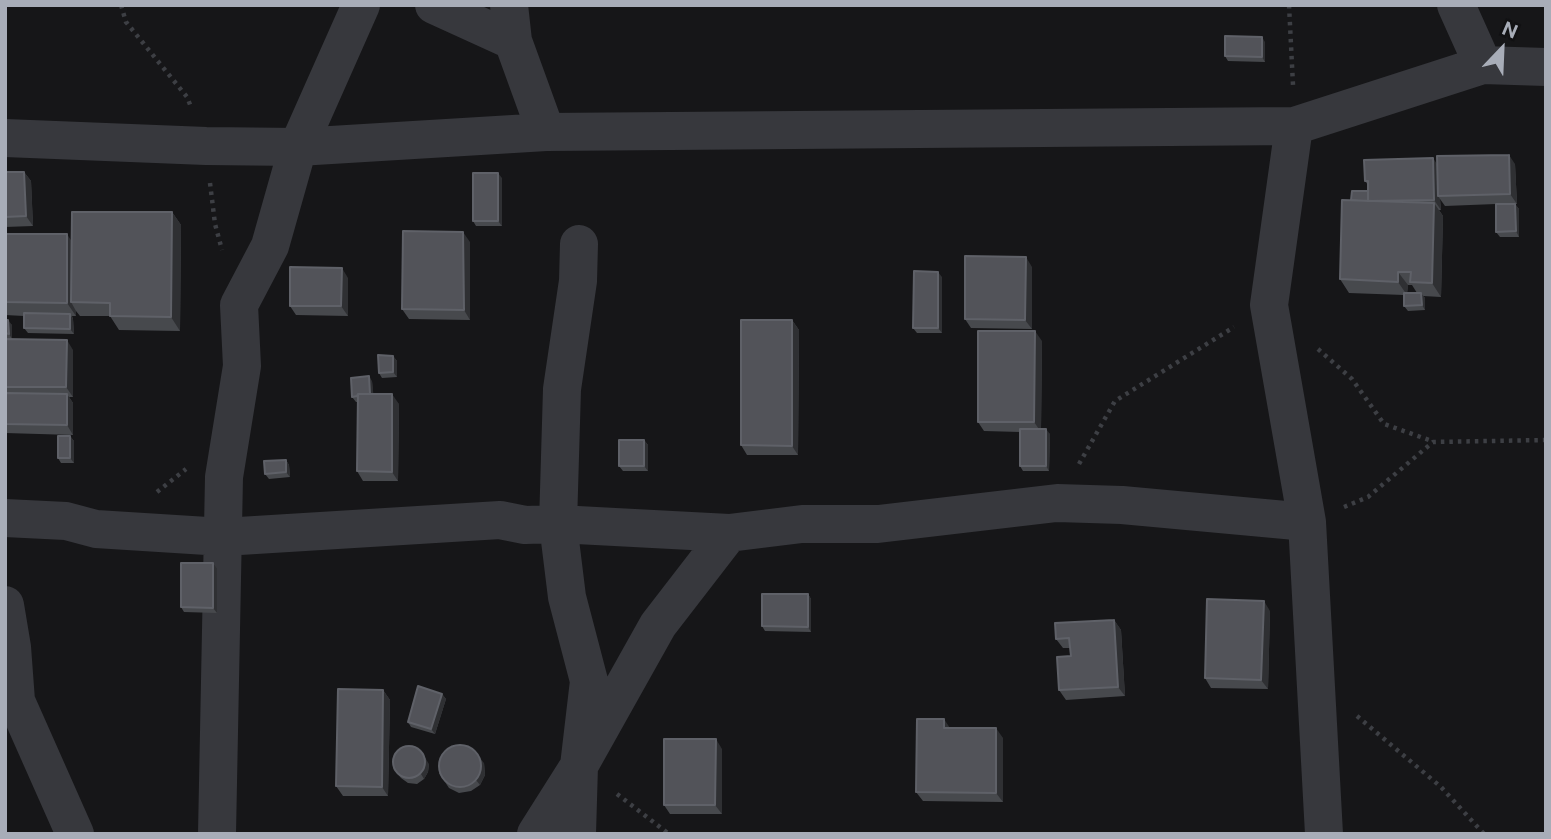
<!DOCTYPE html>
<style>
body{margin:0}
#map{position:relative;width:1551px;height:839px;overflow:hidden;background:#161618;font-family:"Public Sans",sans-serif}
canvas{display:block}
.frame{position:absolute;inset:0;border:7px solid #a8adb8;pointer-events:none}
.north{position:absolute;left:1467px;top:14px;width:70px;height:70px;-webkit-text-stroke:5px #111113;paint-order:stroke;rotate:23deg;font-size:19px;font-weight:700;line-height:28px;text-align:center;color:#a8adb8}
.north::after{content:'';display:block;margin:auto;width:24px;height:32px;background:#a8adb8;clip-path:polygon(50% 0,100% 100%,50% 72%,0 100%)}
</style>
<div id="map">
<canvas width="1551" height="839"></canvas>
<div class="frame"></div>
<div class="north">N</div>
</div>
<script>
const context = document.querySelector('canvas').getContext('2d');
context.lineJoin = 'round';
const shape = rows => new Path2D(rows.map(r => 'M' + r).join(''));
function strokePath(path, color, width, dash) { context.strokeStyle = color; context.lineWidth = width; context.lineCap = dash ? 'butt' : 'round'; context.setLineDash(dash || []); context.stroke(path); }
function fill(path, color) { context.fillStyle = color; context.fill(path, 'evenodd'); }
strokePath(shape([
 [121,5,126,22,187,97,191,107],
 [1289,5,1293,85],
 [210,183,215,224,222,250],
 [1318,349,1352,379,1384,424,1432,441],
 [1079,464,1115,401,1234,327],
 [157,492,186,469],
 [1344,507,1368,497,1433,442,1546,440],
 [1357,716,1441,787,1484,834],
 [617,794,669,834]
]), '#3d3f44', 4.5, [3.5, 5]);
strokePath(shape([
 [434,5,513,41],
 [509,5,513,41,546,132],
 [1456,5,1483,65],
 [1294,126,1269,305,1307,522,1324,834],
 [5,138,206,146,298,147,546,132,1294,126,1483,65,1546,67],
 [5,518,66,521,96,529,223,537,500,520,525,525,558,524,729,533,802,524,878,524,1057,503,1122,505,1307,522],
 [5,605,12,647,16,701,75,834],
 [217,834,224,477,242,366,239,305,270,246,298,147,361,5],
 [536,834,579,766,589,681,567,597,558,524,562,389,578,281,579,244],
 [577,834,579,766,658,625,729,533]
]), '#37383d', 38);
fill(shape([
 [1265,42,1265,62,1228,61,1225,56],
 [1515,164,1517,204,1515,204,1519,209,1519,237,1500,237,1496,232,1496,204,1445,206,1440,199,1441,210,1439,210,1443,216,1441,297,1423,296,1425,298,1425,310,1408,311,1404,306,1404,295,1349,293,1340,279,1351,200,1368,191,1368,185,1365,181,1438,165],
 [1408,285,1412,285,1417,293,1407,293],
 [5,172,24,172,31,181,33,226,5,227],
 [502,178,502,226,476,226,473,221],
 [172,212,181,225,180,331,119,330,110,316,80,316,76,311,76,316,72,316,73,319,74,334,28,333,24,328,24,316,5,315,5,234,71,241],
 [470,242,470,320,409,319,402,309],
 [1032,267,1032,329,971,328,965,319],
 [942,277,942,333,917,333,913,328],
 [348,278,348,316,296,315,290,306],
 [5,320,12,325,12,339,5,338],
 [792,320,799,330,798,455,747,455,741,445],
 [5,339,73,350,73,397,69,397,73,403,73,435,5,433],
 [1042,341,1041,429,1050,434,1049,471,1023,471,1020,466,1020,432,984,431,978,422],
 [393,356,397,361,397,377,382,378,379,373],
 [372,381,373,394,399,404,398,481,363,481,357,471,357,402,356,402,352,397],
 [70,436,74,441,74,463,61,463,58,458],
 [644,440,648,445,648,471,623,471,619,466],
 [286,460,289,465,290,477,269,479,265,474],
 [213,563,217,568,217,613,184,612,181,607],
 [808,594,811,599,811,632,765,631,762,626],
 [1270,611,1268,689,1211,688,1205,678],
 [1114,620,1121,630,1125,696,1066,700,1059,690,1071,656,1070,648,1063,648,1056,639],
 [383,690,390,700,388,796,343,796,336,786],
 [442,694,446,699,435,734,411,727,408,722],
 [950,728,1003,738,1003,802,923,801,916,792],
 [722,749,722,814,670,814,664,805],
 [484,763,485,775,480,785,471,791,459,793,449,788,439,773],
 [429,764,428,772,424,779,417,784,408,783,401,778,397,773]
]), '#47494d');
fill(shape([
 [1262,37,1265,42,1265,62,1262,57],
 [1509,155,1515,164,1517,204,1510,194],
 [1433,158,1439,167,1438,196,1440,199,1441,210,1434,200],
 [24,172,31,181,33,226,26,216],
 [498,173,502,178,502,226,498,221],
 [1434,203,1443,216,1441,297,1432,283],
 [1515,204,1519,209,1519,237,1516,231],
 [172,212,181,225,180,331,171,317],
 [463,232,470,242,470,320,464,310],
 [67,234,76,248,71,302,76,311,76,316,67,303],
 [1026,257,1032,267,1032,329,1025,320],
 [342,268,348,278,348,316,341,306],
 [938,272,942,277,942,333,938,328],
 [1398,272,1408,285,1407,295,1398,282],
 [1421,293,1425,298,1425,310,1422,305],
 [70,314,73,319,74,334,70,329],
 [8,320,12,325,12,339,9,334],
 [792,320,799,330,798,455,792,446],
 [1035,331,1042,341,1041,432,1034,422],
 [67,340,73,350,73,397,66,387],
 [393,356,397,361,397,377,393,372],
 [369,376,372,381,374,400,370,395],
 [67,394,73,403,73,435,67,425],
 [392,394,399,404,398,481,392,472],
 [1046,429,1050,434,1049,471,1046,466],
 [70,436,74,441,74,463,70,458],
 [644,440,648,445,648,471,644,466],
 [286,460,289,465,290,477,286,472],
 [213,563,217,568,217,613,213,608],
 [808,594,811,599,811,632,808,627],
 [1264,601,1270,611,1268,689,1261,680],
 [1114,620,1121,630,1125,696,1118,687],
 [383,690,390,700,388,796,382,787],
 [442,694,446,699,435,734,431,729],
 [944,719,950,728,944,728],
 [996,728,1003,738,1003,802,996,793],
 [716,739,722,749,722,814,715,805],
 [421,751,429,764,428,772,424,779,421,774],
 [480,758,484,763,485,775,480,785,476,780]
]), '#2f3033');
const building = shape([
 [1225,36,1262,37,1262,57,1225,56,1225,36],
 [1509,155,1510,194,1438,196,1437,156,1509,155],
 [1433,158,1434,200,1368,201,1368,181,1365,181,1364,160,1433,158],
 [5,172,24,172,26,216,5,217,5,172],
 [473,173,498,173,498,221,473,221,473,173],
 [1352,191,1368,191,1368,201,1351,200,1352,191],
 [1342,200,1434,203,1432,283,1410,282,1411,272,1398,272,1398,282,1340,279,1342,200],
 [1496,204,1515,204,1516,231,1496,232,1496,204],
 [72,212,172,212,171,317,110,316,110,303,71,302,72,212],
 [403,231,463,232,464,310,402,309,403,231],
 [5,234,67,234,67,303,5,302,5,234],
 [965,256,1026,257,1025,320,965,319,965,256],
 [290,267,342,268,341,306,290,306,290,267],
 [914,271,938,272,938,328,913,328,914,271],
 [1404,293,1421,293,1422,305,1404,306,1404,293],
 [24,313,70,314,70,329,24,328,24,313],
 [5,320,8,320,9,334,5,333,5,320],
 [741,320,792,320,792,446,741,445,741,320],
 [978,331,1035,331,1034,422,978,422,978,331],
 [5,339,67,340,66,387,5,387,5,339],
 [378,355,393,356,393,372,379,373,378,355],
 [369,376,370,394,358,394,357,396,352,397,351,378,369,376],
 [5,393,67,394,67,425,5,424,5,393],
 [358,394,392,394,392,472,357,471,358,394],
 [1020,429,1046,429,1046,466,1020,466,1020,429],
 [58,436,70,436,70,458,58,458,58,436],
 [619,440,644,440,644,466,619,466,619,440],
 [286,460,286,472,265,474,264,461,286,460],
 [181,563,213,563,213,608,181,607,181,563],
 [762,594,808,594,808,627,762,626,762,594],
 [1207,599,1264,601,1261,680,1205,678,1207,599],
 [1114,620,1118,687,1059,690,1057,657,1071,656,1069,638,1056,639,1055,623,1114,620],
 [418,686,442,694,431,729,408,722,418,686],
 [338,689,383,690,382,787,336,786,338,689],
 [917,719,944,719,944,728,996,728,996,793,916,792,917,719],
 [664,739,716,739,715,805,664,805,664,739],
 '439 766a21 21 0 1 1 42 0a21 21 0 1 1-42 0Z',
 '393 762a16 16 0 1 1 32 0a16 16 0 1 1-32 0Z'
]);
fill(building, '#525359');
strokePath(building, '#5f6168', 2);
</script>
